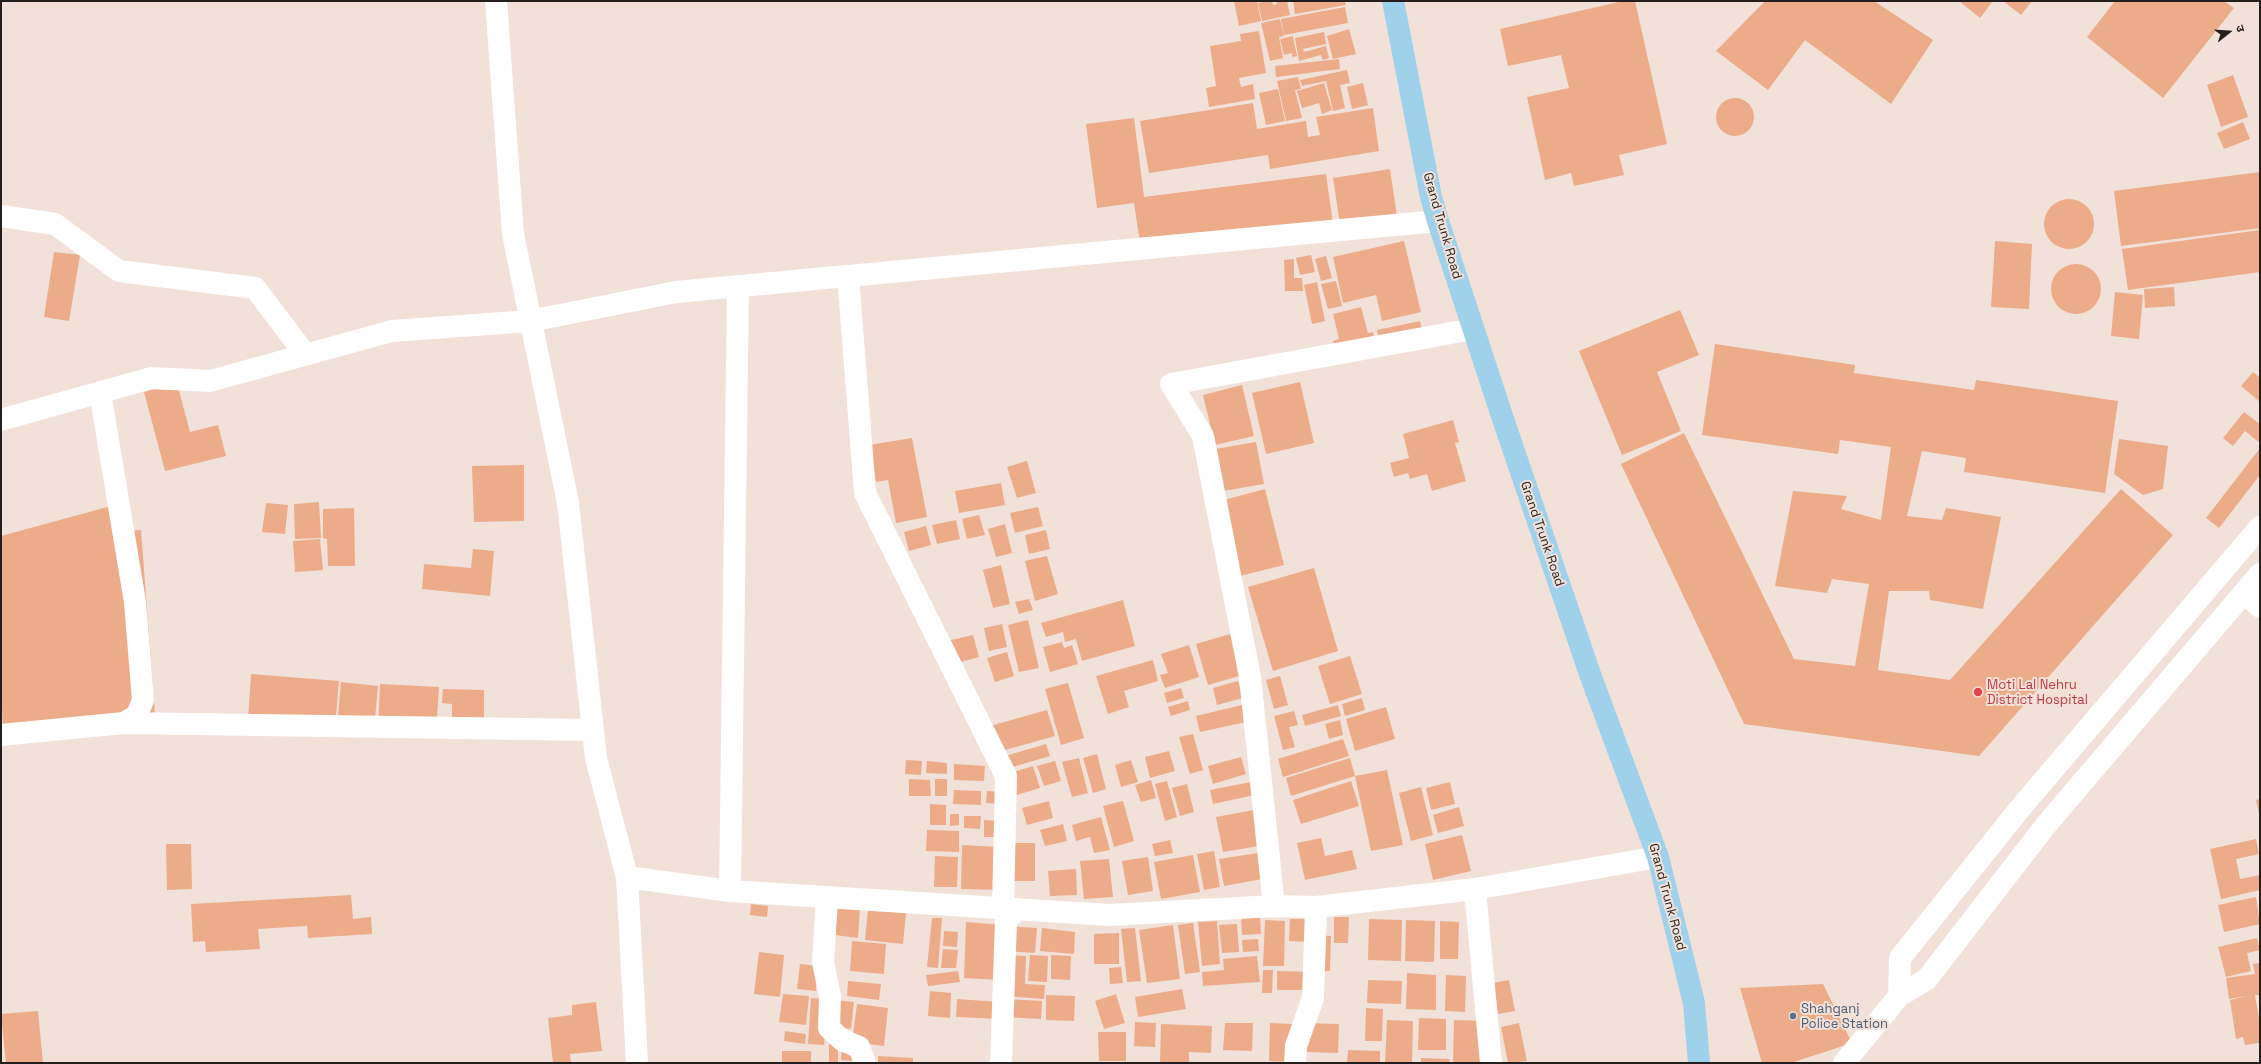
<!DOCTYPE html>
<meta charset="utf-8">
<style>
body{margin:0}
#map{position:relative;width:2261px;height:1064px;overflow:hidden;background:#f1e1d9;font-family:"Space Grotesk","Noto Sans Devanagari",sans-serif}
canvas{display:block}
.frame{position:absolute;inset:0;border:2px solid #241f1c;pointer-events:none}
.north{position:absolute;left:2209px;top:12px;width:40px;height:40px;-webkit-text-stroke:3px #f1e1d9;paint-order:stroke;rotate:73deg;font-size:11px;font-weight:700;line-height:16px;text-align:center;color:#241f1c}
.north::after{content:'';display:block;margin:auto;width:14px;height:18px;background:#241f1c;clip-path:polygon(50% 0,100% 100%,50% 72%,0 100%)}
</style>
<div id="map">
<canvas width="2261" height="1064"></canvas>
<div class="frame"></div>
<div class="north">उ</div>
</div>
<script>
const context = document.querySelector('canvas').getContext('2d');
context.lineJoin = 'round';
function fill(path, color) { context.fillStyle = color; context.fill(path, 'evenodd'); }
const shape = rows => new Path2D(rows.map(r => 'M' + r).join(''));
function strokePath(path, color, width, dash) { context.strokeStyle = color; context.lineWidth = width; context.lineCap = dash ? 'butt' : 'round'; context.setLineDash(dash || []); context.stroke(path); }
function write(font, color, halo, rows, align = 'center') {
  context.font = font + ' "Space Grotesk",sans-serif'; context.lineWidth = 4; context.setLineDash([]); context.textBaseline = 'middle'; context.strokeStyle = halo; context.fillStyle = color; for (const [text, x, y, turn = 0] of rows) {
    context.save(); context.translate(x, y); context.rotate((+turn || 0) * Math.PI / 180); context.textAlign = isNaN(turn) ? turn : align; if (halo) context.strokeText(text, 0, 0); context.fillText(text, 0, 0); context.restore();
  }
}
fill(shape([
 [1234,1,1257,1,1261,21,1239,26],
 [1267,1,1272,1,1273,5,1277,4,1276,1,1287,1,1290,15,1262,21,1258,3],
 [1293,1,1345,1,1346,5,1295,14],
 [1623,1,1635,1,1667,144,1619,155,1624,175,1574,186,1571,173,1545,180,1527,97,1569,88,1561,55,1508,66,1500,29],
 [1765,1,1874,1,1933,40,1891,104,1805,40,1768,90,1716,51],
 [1959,1,1993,1,1980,18],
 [2003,1,2032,1,2021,15],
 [2115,1,2224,1,2234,8,2163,98,2087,37],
 [1345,7,1348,23,1284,35,1281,19],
 [1280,19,1284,36,1279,37,1283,58,1270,61,1261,23],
 [1349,29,1356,54,1333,59,1327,36],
 [1259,31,1266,73,1239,78,1241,87,1253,84,1255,99,1209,107,1206,88,1216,86,1210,46,1241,41,1240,34],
 [1324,32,1326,44,1303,49,1304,52,1326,46,1329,58,1323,60,1321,55,1299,61,1295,38],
 [1293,36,1297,56,1292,57,1292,53,1284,55,1280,39],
 [1339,59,1340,69,1276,77,1275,66],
 [1347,70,1350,83,1340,85,1345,108,1333,111,1326,81,1302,86,1300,80],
 [2233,75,2248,117,2221,127,2207,85],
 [1298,77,1301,89,1295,90,1302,118,1286,121,1277,81],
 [1324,83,1332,110,1322,114,1319,103,1302,108,1297,91],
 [1363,83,1368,105,1352,109,1347,87],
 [1278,89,1285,121,1266,125,1259,93],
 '1716 117a19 19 0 1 1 38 0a19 19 0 1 1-38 0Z',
 [1253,103,1257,129,1306,121,1308,137,1320,135,1316,117,1373,108,1379,151,1270,169,1268,155,1149,173,1140,121],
 [1134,118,1144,197,1326,174,1334,231,1142,256,1134,203,1097,208,1086,124],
 [2243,122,2250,139,2224,149,2217,133],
 [1390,169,1398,223,1341,231,1333,178],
 [2260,172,2260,228,2121,246,2114,191],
 '2044 224a25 25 0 1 1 50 0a25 25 0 1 1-50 0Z',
 [2260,230,2260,272,2128,290,2122,249],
 [1404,241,1421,312,1382,321,1376,295,1343,303,1333,257],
 [1995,241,2032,244,2029,309,1991,307],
 [54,252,80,255,69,321,44,317],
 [1311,255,1315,272,1300,275,1296,258],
 [1326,256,1332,278,1321,281,1315,259],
 [1294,259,1294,278,1302,278,1303,291,1285,291,1284,260],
 '2051 289a25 25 0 1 1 50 0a25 25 0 1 1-50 0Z',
 [1336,281,1342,306,1328,309,1321,284],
 [1317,282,1325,321,1312,324,1304,285],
 [2174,287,2175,306,2145,308,2144,289],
 [2115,292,2143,295,2139,339,2111,336],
 [1361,307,1368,333,1373,332,1378,353,1338,362,1333,341,1339,339,1333,314],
 [1680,310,1699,355,1657,372,1681,431,1622,455,1579,351],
 [1420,321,1425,344,1381,351,1377,330],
 [1715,344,1855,365,1854,373,1974,390,1976,380,2118,401,2105,493,1964,472,1966,458,1922,451,1907,516,1942,520,1946,508,2001,517,1983,609,1930,600,1929,591,1889,591,1878,670,1950,680,2121,489,2173,535,1979,756,1744,724,1621,464,1684,433,1794,659,1855,666,1869,584,1832,579,1827,593,1775,586,1793,491,1847,496,1841,509,1881,520,1891,447,1840,440,1838,454,1702,435],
 [2253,372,2260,378,2260,402,2241,386],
 [1300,382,1314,443,1266,454,1252,393],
 [177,383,190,432,218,425,226,456,165,471,144,392],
 [1242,385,1254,436,1215,445,1203,395],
 [2244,412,2260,424,2260,443,2245,431,2233,446,2223,438],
 [1453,420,1459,442,1455,443,1466,481,1432,491,1427,474,1410,479,1408,473,1394,477,1390,463,1409,458,1403,434],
 [912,438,927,517,896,523,888,480,876,482,869,445],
 [2119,439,2168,446,2163,489,2143,495,2114,474],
 [1256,442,1264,484,1223,491,1215,449],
 [2260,448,2260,475,2219,528,2206,518],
 [1027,461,1036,493,1017,498,1007,467],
 [524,465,524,521,474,522,472,466],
 [1001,483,1005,505,959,513,955,491],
 [1265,489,1284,565,1240,576,1220,501],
 [319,502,321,538,295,539,294,504],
 [266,503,288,505,285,534,262,532],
 [115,505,118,531,141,530,155,715,3,729,1,686,1,536],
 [1038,507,1043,526,1015,533,1010,513],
 [354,508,355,566,328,566,327,539,323,538,323,509],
 [979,515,985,535,967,539,962,519],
 [956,520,960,539,937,544,932,525],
 [1005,524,1012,553,996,557,988,529],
 [926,526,931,545,909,551,904,532],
 [1046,530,1050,549,1029,554,1025,535],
 [320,539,323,570,295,572,293,541],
 [473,549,494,551,490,596,422,589,424,564,471,568],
 [1047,556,1058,594,1035,601,1025,561],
 [1001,565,1010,604,993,608,983,570],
 [1314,568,1338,651,1273,671,1248,587],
 [1029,599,1033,610,1019,614,1015,602],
 [1123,600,1135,646,1082,661,1076,639,1065,642,1063,632,1046,637,1041,623],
 [1028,620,1039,668,1019,672,1008,625],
 [1002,624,1007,647,989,651,984,628],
 [1230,634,1243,675,1208,685,1196,644],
 [973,635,979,657,953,664,947,641],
 [1062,642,1064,648,1072,645,1078,664,1050,672,1043,647],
 [1189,645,1199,677,1165,688,1160,675,1168,673,1161,654],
 [1007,652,1014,676,995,682,987,658],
 [1350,656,1362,694,1330,704,1318,666],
 [1153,660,1158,681,1124,691,1129,707,1108,714,1096,676],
 [251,674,339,681,335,727,248,720],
 [1280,676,1288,705,1274,709,1266,680],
 [1238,681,1243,698,1217,705,1213,688],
 [341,682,378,686,374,730,337,727],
 [1068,683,1084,738,1061,745,1045,689],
 [380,684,439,687,436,734,378,731],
 [1181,688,1184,698,1167,703,1164,693],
 [443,689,484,690,484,723,452,722,452,704,442,703],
 [1362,698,1365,710,1345,716,1342,704],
 [1188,701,1190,710,1171,716,1168,707],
 [1242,705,1246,722,1200,732,1196,716],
 [1338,705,1341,716,1305,726,1302,715],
 [1386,707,1395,739,1355,751,1346,719],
 [1047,710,1055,736,998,752,990,726],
 [1294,711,1298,725,1289,727,1295,747,1283,750,1274,716],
 [1340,720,1343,735,1329,739,1325,724],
 [1193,734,1203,770,1190,774,1179,737],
 [1343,739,1349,756,1283,777,1278,759],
 [1046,744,1050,756,1006,769,1002,757],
 [1169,751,1175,771,1150,778,1145,757],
 [1097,754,1106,789,1093,793,1083,758],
 [1241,757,1246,774,1213,784,1208,766],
 [1079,758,1088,793,1072,797,1062,762],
 [1350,758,1355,776,1291,796,1286,778],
 [906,760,922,761,921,775,905,774],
 [1131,760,1138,782,1121,787,1115,765],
 [927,761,947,763,947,774,926,773],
 [1055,761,1061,781,1044,786,1037,766],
 [954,764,985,766,984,781,954,780],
 [1033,766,1040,788,1013,796,1007,774],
 [1387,770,1403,845,1371,851,1355,776],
 [909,779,930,780,931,796,909,796],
 [935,779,947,779,947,796,935,796],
 [1151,780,1156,798,1141,802,1135,785],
 [1167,781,1177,817,1165,821,1155,784],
 [1256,781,1259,794,1213,804,1210,790],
 [1351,781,1359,806,1301,824,1293,800],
 [1450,782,1455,804,1431,810,1426,788],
 [1187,784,1194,812,1180,816,1172,788],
 [1421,787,1433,835,1411,841,1399,793],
 [954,790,981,791,981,805,953,804],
 [987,791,1002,792,1001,804,986,803],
 [2260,799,2260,813,2259,813,2256,800],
 [1049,801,1053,818,1027,825,1022,808],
 [1123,801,1134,841,1114,847,1103,806],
 [930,804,946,805,946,825,930,825],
 [1459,807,1464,826,1438,833,1433,815],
 [1259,809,1265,845,1223,852,1216,817],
 [950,814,959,814,959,825,950,826],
 [964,816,981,816,980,829,964,828],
 [1101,817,1110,850,1094,853,1090,837,1076,841,1072,825],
 [984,820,1000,821,1000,837,984,837],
 [1063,824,1067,841,1045,846,1040,830],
 [927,830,959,831,959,852,926,851],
 [1462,835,1471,871,1433,880,1425,844],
 [1321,838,1325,856,1352,850,1357,869,1305,880,1297,843],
 [2256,839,2259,854,2236,859,2240,879,2260,875,2260,890,2221,899,2210,849],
 [1170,840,1173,853,1155,856,1152,844],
 [1008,843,1035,843,1035,881,1009,881],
 [166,844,191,844,192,889,167,890],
 [962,845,1001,847,1000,890,961,889],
 [1214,851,1220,887,1204,890,1197,854],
 [1258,853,1262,879,1224,886,1219,859],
 [1193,855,1200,892,1161,899,1154,862],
 [935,856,958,857,957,887,934,887],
 [1148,857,1153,891,1128,895,1122,861],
 [1109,859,1113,897,1084,899,1080,861],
 [1076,869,1077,895,1050,896,1048,871],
 [351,895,353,919,371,917,372,934,308,938,307,926,258,929,260,949,206,952,205,941,193,942,191,904],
 [2256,897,2260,924,2224,932,2218,905],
 [751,904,768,906,767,917,750,915],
 [838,905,860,908,858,938,835,935],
 [868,909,906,913,903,944,865,940],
 [1260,915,1261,934,1242,935,1241,916],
 [1334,917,1349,917,1348,943,1334,943],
 [932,918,942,918,938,968,927,967],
 [1290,919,1309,919,1309,942,1289,941],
 [1369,919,1402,920,1401,961,1368,960],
 [1265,920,1285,921,1284,966,1263,966],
 [1406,920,1435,921,1434,962,1405,961],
 [1217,921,1220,964,1202,966,1198,922],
 [1440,921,1459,922,1458,959,1440,959],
 [966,922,1003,925,1001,980,964,978],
 [1193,923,1200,972,1185,974,1178,925],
 [1237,924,1239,952,1222,953,1219,925],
 [1173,925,1180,979,1147,983,1139,930],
 [1007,926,1037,928,1035,953,1005,951],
 [1042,928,1075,932,1074,954,1040,951],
 [1135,928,1141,981,1127,982,1121,929],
 [944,931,958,932,957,947,943,946],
 [1119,933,1119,964,1094,964,1094,934],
 [1319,935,1331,936,1330,971,1318,971],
 [2257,938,2260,950,2247,953,2251,971,2226,977,2218,947],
 [1258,939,1259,951,1243,952,1242,940],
 [852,941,886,944,884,974,850,971],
 [943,949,958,950,956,968,941,968],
 [759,952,784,955,780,997,754,994],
 [1006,955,1026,956,1025,984,1045,985,1044,999,1004,996],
 [1030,955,1048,956,1047,982,1028,981],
 [1051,955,1071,956,1070,980,1051,979],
 [1257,956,1260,982,1203,986,1202,972,1224,970,1223,959],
 [2260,963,2260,995,2255,995,2260,1025,2260,1043,2245,1045,2243,1037,2236,1039,2230,1000,2247,996,2229,999,2226,978,2255,974,2253,964],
 [800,964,818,966,816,991,797,989],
 [1121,967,1123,983,1110,984,1109,968],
 [1263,970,1273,970,1272,993,1262,993],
 [958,971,960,982,928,986,926,975],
 [1277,971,1311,972,1310,990,1277,990],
 [1407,973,1436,975,1436,1010,1406,1009],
 [1446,975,1466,976,1465,1012,1445,1011],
 [1368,980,1402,981,1401,1004,1367,1003],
 [1509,980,1515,1011,1498,1014,1493,983],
 [848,981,881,984,879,1000,847,996],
 [1823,984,1852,1043,1791,1063,1762,1063,1740,988],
 [1182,989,1186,1009,1138,1017,1135,997],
 [930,991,951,993,950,1018,928,1016],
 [783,994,809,996,806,1025,779,1022],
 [1116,994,1125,1023,1104,1029,1095,1001],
 [1046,995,1075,996,1074,1021,1046,1020],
 [811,998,828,999,824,1045,808,1044],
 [957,999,1001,1002,1000,1019,956,1017],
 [1006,999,1042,1001,1041,1019,1005,1017],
 [834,1000,854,1002,851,1029,830,1026],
 [596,1002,602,1051,570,1054,571,1063,553,1063,548,1018,572,1015,572,1005],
 [857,1004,888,1008,884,1046,852,1042],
 [1366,1008,1383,1009,1382,1041,1365,1041],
 [38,1011,43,1063,6,1063,1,1014],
 [1419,1018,1446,1019,1446,1050,1418,1050],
 [1387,1020,1413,1021,1412,1063,1385,1063],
 [1454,1020,1486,1021,1485,1063,1453,1063],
 [1135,1022,1156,1023,1155,1047,1134,1046],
 [1225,1023,1253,1023,1252,1051,1223,1050],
 [1270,1023,1293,1024,1293,1062,1269,1061],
 [1307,1023,1339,1024,1338,1053,1307,1052],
 [1519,1023,1527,1061,1508,1063,1501,1027],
 [1161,1024,1212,1026,1211,1053,1189,1052,1189,1063,1160,1063],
 [785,1031,806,1034,805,1044,784,1041],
 [1098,1032,1126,1032,1126,1061,1099,1061],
 [829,1044,838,1044,838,1063,829,1063],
 [842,1047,857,1061,841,1060],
 [1348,1050,1380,1051,1380,1063,1347,1063],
 [782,1051,811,1051,811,1063,782,1063],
 [878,1056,913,1058,913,1063,878,1063],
 [1421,1058,1450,1059,1449,1063,1421,1063]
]), '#ecac89');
strokePath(shape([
 [496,1,513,234,568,503,596,758,627,877,637,1063],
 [1,216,55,224,119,271,255,288,305,354],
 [848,276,865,493,1006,776,1003,908],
 [1,420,151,378,210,381,392,331,530,321,676,292,1438,221],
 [2244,593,2260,607],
 [124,723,593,730],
 [1,735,124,723,137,715,143,700,135,602,100,392],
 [627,877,730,891,1109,915,1274,906,1316,907,1475,889,1658,857],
 [1475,889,1491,1063],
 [730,891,738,286],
 [827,898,823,962,830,996,829,1028,842,1040,859,1047,865,1063],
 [1274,906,1250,677,1203,436,1171,384,1473,329],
 [1899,996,1900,958,2022,806,2260,527],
 [1001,1063,1006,921,1017,909],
 [1295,1063,1296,1046,1313,998,1316,907],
 [1844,1063,1899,996,1927,979,2046,825,2260,574]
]), '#fff', 22);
strokePath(shape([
 [1393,1,1431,197,1438,221,1503,419,1591,677,1658,857,1694,1003,1699,1063]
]), '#a0d1eb', 22);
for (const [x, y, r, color] of [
 [1978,692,5,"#e0444e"],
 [1793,1016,4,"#5c6f8a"]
]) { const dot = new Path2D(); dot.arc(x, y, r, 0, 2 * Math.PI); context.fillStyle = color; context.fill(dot); strokePath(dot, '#f1e1d9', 1.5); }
write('13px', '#241f1c', '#f1e1d9', [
 ["Grand Trunk Road",1442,226,74],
 ["Grand Trunk Road",1542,534,71],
 ["Grand Trunk Road",1667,897,75]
]);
write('13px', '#be3a42', '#f1e1d9', [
 ["Moti Lal Nehru",1987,685],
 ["District Hospital",1987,700]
], 'left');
write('13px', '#4e5e75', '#f1e1d9', [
 ["Shahganj",1801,1009],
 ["Police Station",1801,1024]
], 'left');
</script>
